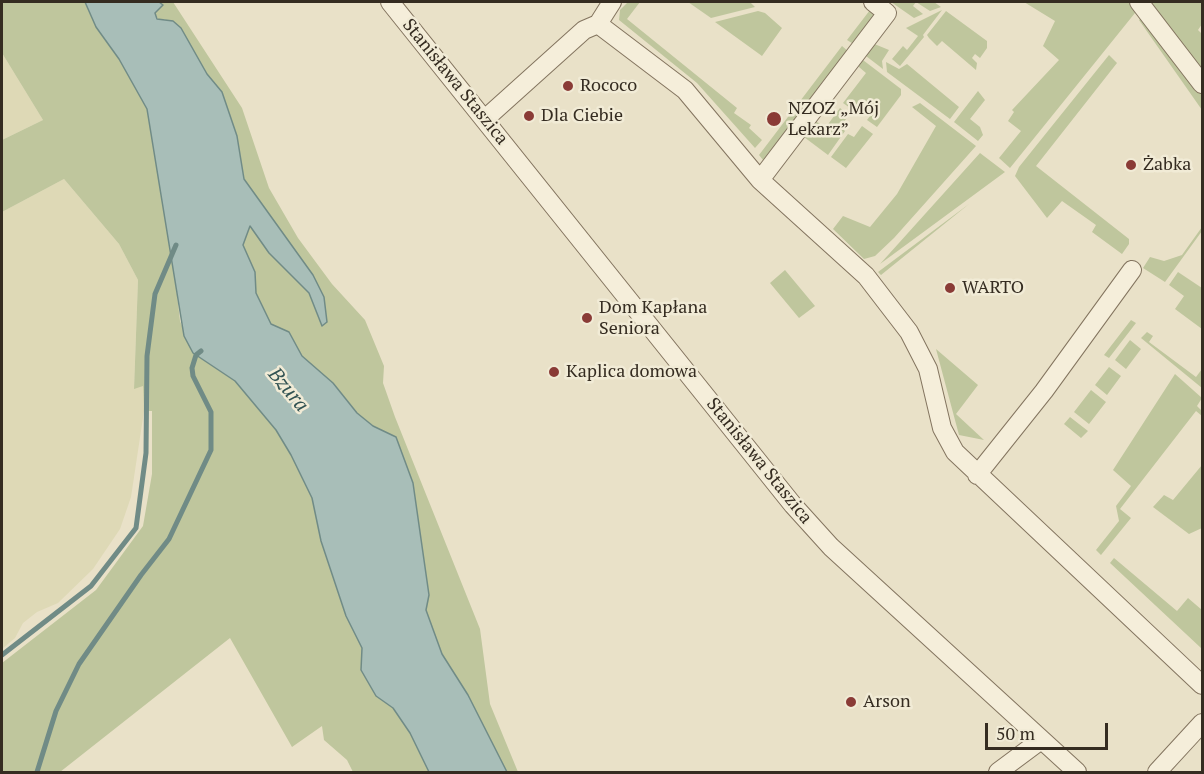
<!DOCTYPE html>
<meta charset="utf-8">
<style>
body{margin:0}
#map{position:relative;width:1204px;height:774px;overflow:hidden;background:#e9e1c8;font-family:"PT Serif",serif}
canvas{display:block}
.frame{position:absolute;inset:0;border:3px solid #352c21;pointer-events:none}
.scale{position:absolute;left:985px;top:723px;width:123px;height:27px;box-sizing:border-box;border:3px solid #352c21;border-top:0;padding-left:8px;font-size:18px;line-height:21px;white-space:nowrap;color:#352c21;-webkit-text-stroke:4px #f1ebd6;paint-order:stroke}
</style>
<div id="map">
<canvas width="1204" height="774"></canvas>
<div class="frame"></div>
<div class="scale">50 m</div>
</div>
<script>
const context = document.querySelector('canvas').getContext('2d');
context.lineJoin = 'round';
function fill(path, color) { context.fillStyle = color; context.fill(path, 'evenodd'); }
const shape = rows => new Path2D(rows.map(r => 'M' + r).join(''));
function strokePath(path, color, width, dash) { context.strokeStyle = color; context.lineWidth = width; context.lineCap = dash ? 'butt' : 'round'; context.setLineDash(dash || []); context.stroke(path); }
function write(font, color, halo, rows, align = 'center') {
  context.font = font + ' "PT Serif",serif'; context.lineWidth = 5; context.setLineDash([]); context.textBaseline = 'middle'; context.strokeStyle = halo; context.fillStyle = color; for (const [text, x, y, turn = 0] of rows) {
    context.save(); context.translate(x, y); context.rotate((+turn || 0) * Math.PI / 180); context.textAlign = isNaN(turn) ? turn : align; if (halo) context.strokeText(text, 0, 0); context.fillText(text, 0, 0); context.restore();
  }
}
fill(shape([
 [2,53,43,120,2,140],
 [64,179,119,244,138,280,134,388,143,385,144,411,131,497,120,529,93,569,58,603,37,612,23,623,15,638,2,649,2,212]
]), '#ded9b6');
fill(shape([
 [2,2,85,2,96,27,119,59,147,109,172,250,180,321,193,353,235,381,276,430,291,455,312,498,321,541,346,616,362,648,361,670,376,696,393,708,410,733,429,772,353,772,347,760,324,740,322,726,292,747,230,638,60,772,2,772,2,663,96,590,143,526,152,474,152,411,144,411,143,386,134,389,138,280,119,244,64,179,2,212,2,140,43,120,2,53],
 [159,2,173,2,242,108,269,188,298,238,332,284,365,320,384,366,383,383,395,417,480,629,490,704,518,772,507,772,468,695,442,654,426,610,429,595,413,483,396,437,373,426,357,413,333,383,302,356,289,332,271,324,256,293,255,272,243,245,250,225,269,253,309,293,319,319,327,321,279,231,244,179,237,136,222,92,207,74,181,28,164,19,158,19,155,13,163,5],
 [628,2,640,2,627,19,737,108,734,113,751,125,749,128,762,140,755,148,697,83,619,20,620,10],
 [688,2,750,2,755,7,711,18],
 [891,2,934,2,941,7,930,11,916,2,913,6,923,14,914,18],
 [1024,2,1134,2,1139,8,1010,168,999,158,1021,131,1008,121,1014,112,1012,110,1059,60,1043,46,1055,21],
 [1145,2,1202,2,1202,24,1198,30,1202,34,1202,77],
 [870,10,877,15,855,45,847,40],
 [942,10,923,35,924,37,900,66,892,59,903,46,907,50,918,36,906,28],
 [758,11,765,13,782,28,762,56,715,22],
 [946,11,987,41,987,48,980,58,975,54,972,58,977,63,976,70,942,41,937,46,929,38,927,35],
 [1145,14,1202,91,1202,110,1139,20],
 [872,43,889,50,882,61,883,69,862,53],
 [842,46,849,52,763,160,759,155],
 [1109,55,1117,63,1036,166,1129,239,1129,244,1122,254,1092,232,1096,225,1062,201,1047,218,1015,176,1019,167],
 [859,57,901,89,901,95,877,127,867,120,876,108,862,99,853,110,843,103,866,73,859,67],
 [886,62,899,69,907,64,959,107,950,119,887,72],
 [978,91,985,100,970,119,980,127,983,135,978,141,954,122],
 [920,103,976,146,894,238,875,256,864,259,833,229,843,216,870,227,897,194,936,126,912,107],
 [840,108,849,115,840,127,845,131,828,155,800,134,815,121,826,127],
 [862,126,873,134,846,168,831,157,848,134,854,137],
 [980,153,1005,172,880,264],
 [969,204,881,275,878,272],
 [1202,227,1202,231,1165,282,1143,268,1150,257,1164,261,1182,255],
 [785,270,815,306,799,318,770,283],
 [1178,272,1202,288,1202,329,1175,309,1184,296,1169,285],
 [1131,320,1136,323,1109,358,1104,355],
 [1147,332,1153,336,1149,342,1196,377,1202,369,1202,388,1141,338],
 [1130,340,1141,349,1126,369,1115,360],
 [936,349,978,385,956,414,984,440,959,435],
 [1109,367,1121,376,1107,395,1095,385],
 [1175,374,1202,398,1197,406,1202,411,1202,416,1196,411,1120,509,1131,518,1101,555,1096,550,1119,521,1116,506,1131,486,1113,470],
 [1091,390,1106,402,1089,424,1074,412],
 [1070,417,1088,431,1081,438,1064,424],
 [1202,465,1202,528,1189,534,1153,507,1164,495,1173,500],
 [1114,558,1177,611,1188,598,1202,610,1201,648,1110,563]
]), '#bfc69d');
const water = shape([
 [85,2,159,2,163,5,155,13,157,19,173,21,181,28,207,74,222,92,237,136,244,179,313,275,324,297,327,322,322,326,309,293,269,253,250,226,243,245,255,272,256,293,271,324,289,332,302,356,333,383,357,413,373,426,396,437,413,483,429,595,426,610,442,654,468,695,507,772,429,772,410,733,393,708,376,696,361,670,362,648,346,616,321,541,312,498,291,455,276,430,235,381,193,353,184,336,147,109,119,59,96,27,85,2]
]);
fill(water, '#a8beb8');
strokePath(water, '#708b86', 1.5);
strokePath(shape([
 [2,655,91,586,136,528,146,453,147,356,155,294,176,245],
 [37,772,56,711,79,664,141,575,169,539,211,450,211,412,193,376,192,368,196,355,201,351]
]), '#708b86', 5);
const minor = shape([
 [390,2,793,505,831,547,1077,772],
 [1139,2,1202,84],
 [598,24,612,2],
 [485,119,584,30,598,24,685,90,760,180,866,276,909,332,928,369,942,428,955,452,1202,685],
 [760,180,887,13,873,2],
 [977,475,1044,391,1132,270],
 [998,772,1041,740],
 [1157,772,1202,723]
]);
strokePath(minor, '#83745f', 20);
strokePath(minor, '#f5eeda', 18);
for (const [x, y, r, color] of [
 [568,86,6,"#8a3b36"],
 [529,116,6,"#8a3b36"],
 [774,119,8,"#8a3b36"],
 [1131,165,6,"#8a3b36"],
 [950,288,6,"#8a3b36"],
 [587,318,6,"#8a3b36"],
 [554,372,6,"#8a3b36"],
 [851,702,6,"#8a3b36"]
]) { const dot = new Path2D(); dot.arc(x, y, r, 0, 2 * Math.PI); context.fillStyle = color; context.fill(dot); strokePath(dot, '#f1ebd6', 2); }
write('18px', '#352c21', '#f1ebd6', [
 ["Stanisława Staszica",455,82,51],
 ["Stanisława Staszica",759,461,51]
]);
write('18px', '#352c21', '#f1ebd6', [
 ["Rococo",580,86],
 ["NZOZ „Mój",788,109],
 ["Lekarz”",788,130],
 ["Dla Ciebie",541,116],
 ["Żabka",1143,165],
 ["WARTO",962,288],
 ["Dom Kapłana",599,308],
 ["Seniora",599,329],
 ["Kaplica domowa",566,372],
 ["Arson",863,702]
], 'left');
write('italic 20px', '#325353', '#f1ebd6', [
 ["Bzura",288,390,50]
]);
</script>
